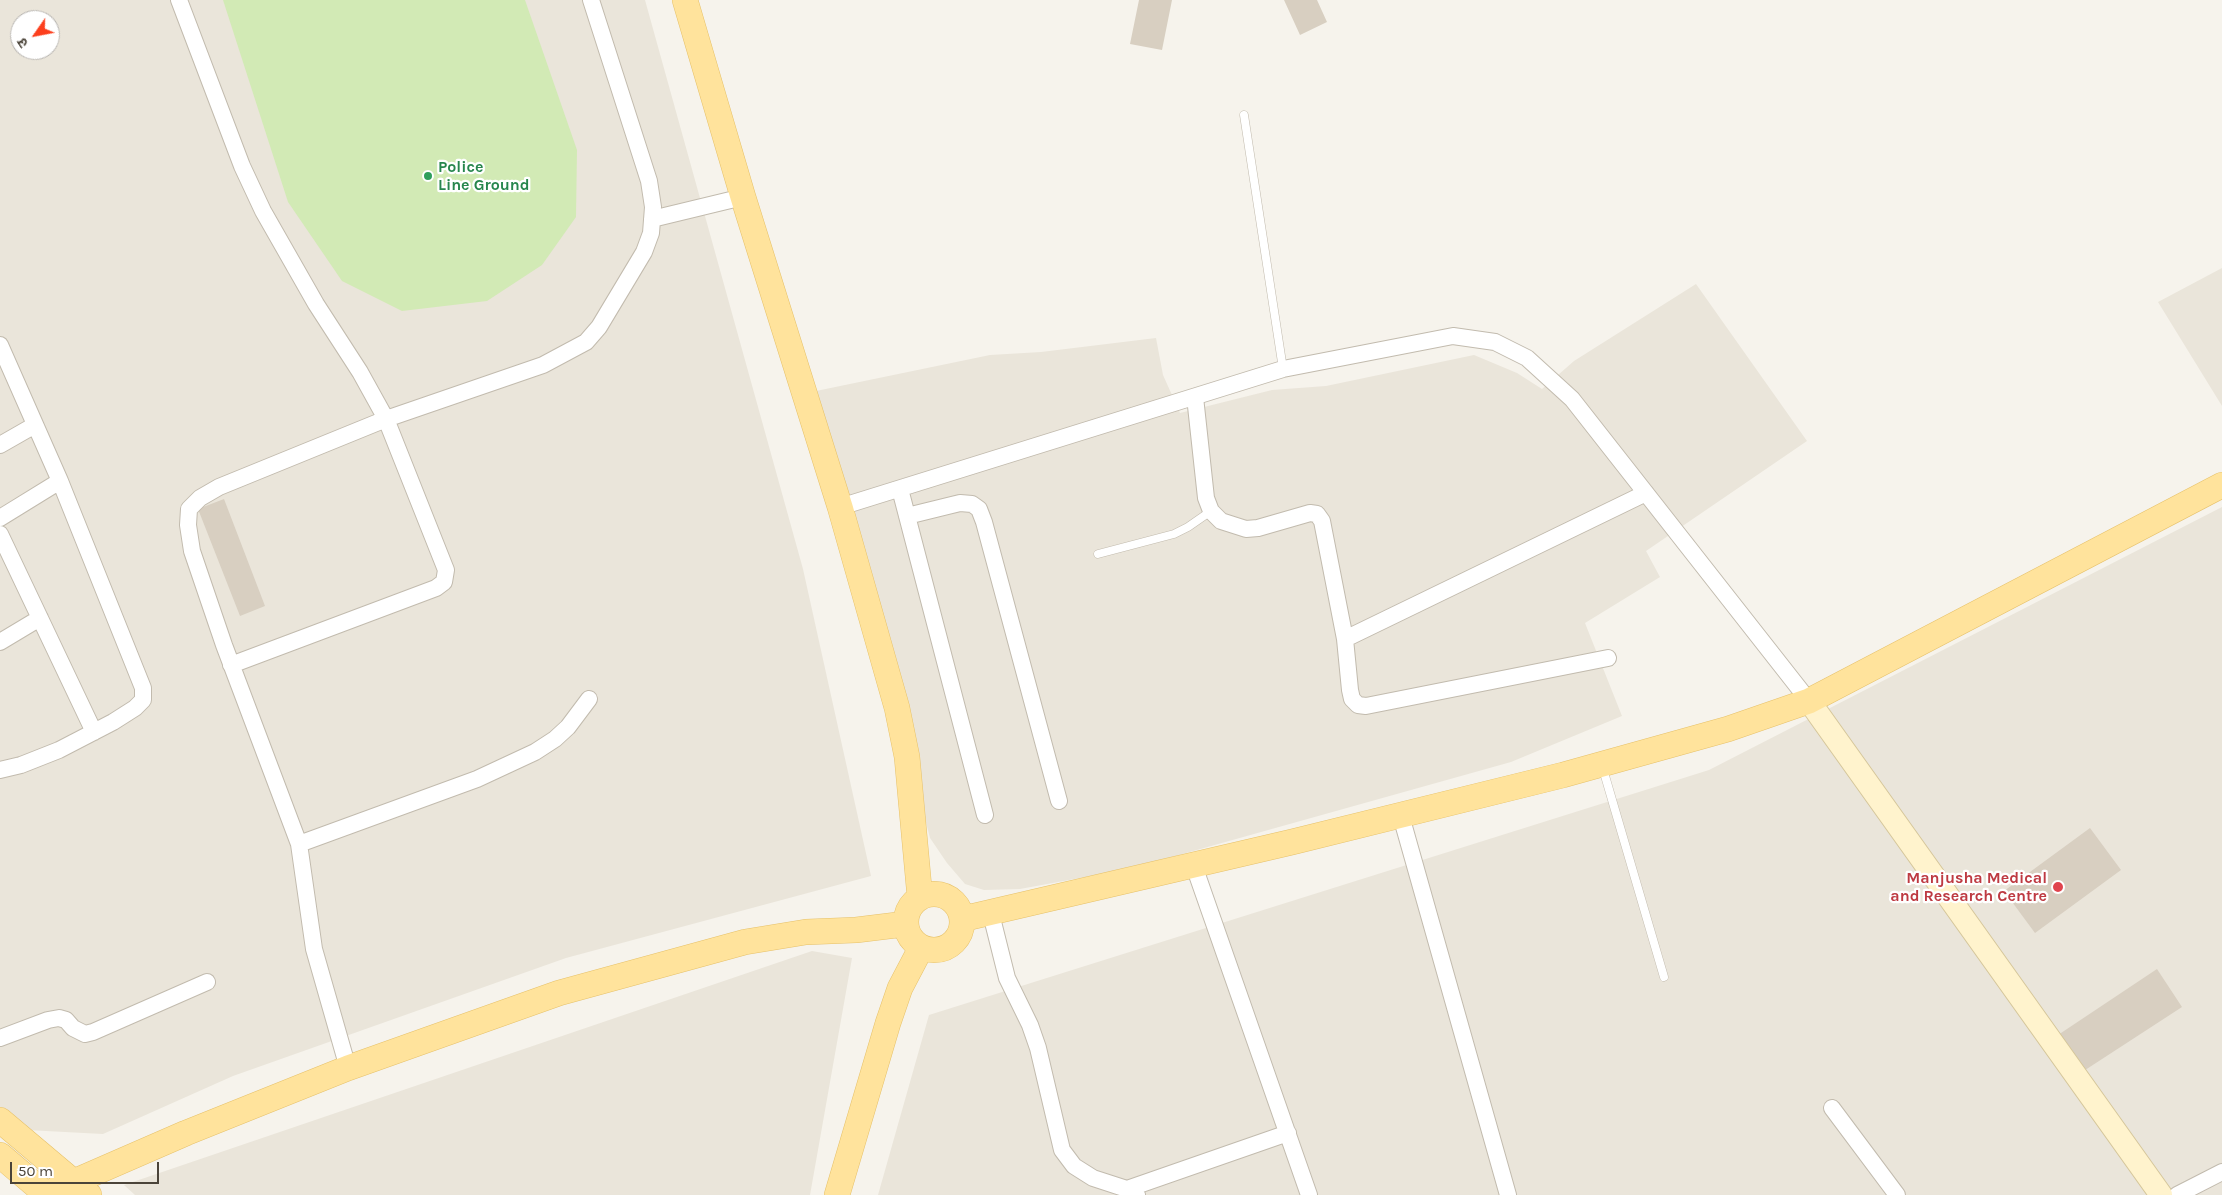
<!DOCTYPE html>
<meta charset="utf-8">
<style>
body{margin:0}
#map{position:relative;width:2222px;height:1195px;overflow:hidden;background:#f6f3ec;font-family:Karla,"Noto Sans Devanagari",sans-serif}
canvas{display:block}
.north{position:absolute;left:10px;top:10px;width:50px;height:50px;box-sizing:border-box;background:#fff;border:1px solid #b7b4b0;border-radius:50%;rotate:237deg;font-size:14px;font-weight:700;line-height:20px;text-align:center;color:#4b4439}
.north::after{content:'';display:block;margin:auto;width:18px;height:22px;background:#fc3f1d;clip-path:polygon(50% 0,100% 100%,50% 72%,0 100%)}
.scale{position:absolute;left:10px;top:1162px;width:149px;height:22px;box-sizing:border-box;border:2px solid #4b4439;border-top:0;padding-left:6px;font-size:15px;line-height:18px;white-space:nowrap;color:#4b4439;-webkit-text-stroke:4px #fff;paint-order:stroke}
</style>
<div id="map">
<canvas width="2222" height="1195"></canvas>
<div class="north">उ</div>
<div class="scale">50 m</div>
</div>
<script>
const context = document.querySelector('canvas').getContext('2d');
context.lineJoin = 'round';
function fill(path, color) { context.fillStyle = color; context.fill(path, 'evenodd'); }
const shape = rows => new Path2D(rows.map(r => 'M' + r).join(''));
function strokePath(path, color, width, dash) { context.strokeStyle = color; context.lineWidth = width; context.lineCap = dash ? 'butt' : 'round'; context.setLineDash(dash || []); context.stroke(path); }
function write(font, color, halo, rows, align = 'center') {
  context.font = font + ' Karla,sans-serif'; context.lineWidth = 4.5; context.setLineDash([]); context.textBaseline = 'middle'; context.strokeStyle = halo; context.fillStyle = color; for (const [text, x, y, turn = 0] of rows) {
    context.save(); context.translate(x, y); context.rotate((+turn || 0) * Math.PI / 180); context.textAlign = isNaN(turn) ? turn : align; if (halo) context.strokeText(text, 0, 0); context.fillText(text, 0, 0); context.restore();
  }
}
fill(shape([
 [0,0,645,0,803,569,871,876,566,958,233,1076,103,1134,27,1130,0,1108],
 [20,20,50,20,50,50,20,50],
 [2222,268,2222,406,2158,302],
 [1696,284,1807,441,1646,551,1660,577,1585,623,1622,716,1511,762,1129,869,1020,889,984,890,965,884,947,863,930,838,816,391,990,355,1041,352,1156,338,1163,375,1180,413,1272,390,1326,386,1474,355,1517,373,1542,389,1574,361],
 [2222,507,2222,1195,878,1195,929,1015,1709,770],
 [812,951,852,958,810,1195,135,1195,124,1185]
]), '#eae5da');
fill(shape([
 [223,0,525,0,577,150,576,217,542,265,487,301,402,311,342,281,288,202]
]), '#d2eab5');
fill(shape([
 [1139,0,1172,0,1162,50,1130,44],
 [1284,0,1317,0,1327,22,1300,35],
 [224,499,265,606,240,616,198,509],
 [2090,828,2121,870,2035,933,2004,891],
 [2157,969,2182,1007,2079,1074,2055,1037]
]), '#d8cfc1');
const lane = shape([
 [1244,115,1283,369],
 [1098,554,1174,534,1188,527,1211,511],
 [1603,769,1664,977]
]);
const street = shape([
 [179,0,242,166,263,211,316,304,360,372,386,419,446,570,444,582,436,588,231,665],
 [652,219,743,197],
 [0,345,60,481,143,688,143,700,135,708,113,722,59,750,21,765,0,770],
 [1195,397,1206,498,1211,511,1221,521,1246,529,1258,528,1310,513,1317,514,1322,521,1345,639,1350,690,1352,699,1358,705,1366,706,1608,658],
 [0,445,35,425],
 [900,489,985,815],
 [840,507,1283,369,1453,336,1495,342,1527,358,1572,399,1809,701],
 [907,516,960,503,972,504,979,509,984,522,1059,801],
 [0,518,60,481],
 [0,534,94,732],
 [1345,639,1646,493],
 [0,642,40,618],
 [1401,816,1508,1195],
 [299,844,477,779,535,752,555,739,568,727,589,699],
 [1194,866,1309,1195],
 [991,914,1007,978,1030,1025,1038,1048,1062,1150,1074,1166,1093,1178,1127,1189,1137,1195],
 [0,1038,48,1020,59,1018,66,1020,73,1028,85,1034,93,1032,207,982],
 [348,1068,314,949,299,844,224,645,192,551,188,525,189,509,200,498,219,487,386,419,543,365,586,342,599,327,644,252,651,233,653,207,649,181,591,0],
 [1832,1108,1897,1195],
 [1127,1189,1288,1133],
 [2177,1195,2222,1172]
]);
const secondary = shape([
 [1809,701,2161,1195]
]);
const primary = shape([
 [685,0,743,197,840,507,897,708,907,757,920,898],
 '906 922a28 28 0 1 1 56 0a28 28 0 1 1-56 0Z',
 [962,919,1292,842,1563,775,1728,729,1809,701,2222,485],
 [0,1120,89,1195],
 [0,1155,47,1195],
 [46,1194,186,1133,348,1068,559,993,745,942,806,932,856,930,905,924],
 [837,1195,888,1023,900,988,921,948]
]);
strokePath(lane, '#c2bbae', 9);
strokePath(street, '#c2bbae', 18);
strokePath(secondary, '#d6c79b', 24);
strokePath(primary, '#e6c16a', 26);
strokePath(lane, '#fff', 8);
strokePath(street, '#fff', 16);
strokePath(secondary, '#fff3cd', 22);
strokePath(primary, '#ffe39c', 25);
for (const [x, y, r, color] of [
 [428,176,5,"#2e9e5b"],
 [2058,887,6,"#e0444e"]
]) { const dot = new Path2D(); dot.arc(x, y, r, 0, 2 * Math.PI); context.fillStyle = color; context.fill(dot); strokePath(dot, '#fff', 2); }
write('bold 16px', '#27864d', '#fff', [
 ["Police",438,167],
 ["Line Ground",438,185]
], 'left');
write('bold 16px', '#be3a42', '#fff', [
 ["Manjusha Medical",2047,878],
 ["and Research Centre",2047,896]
], 'right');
</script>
